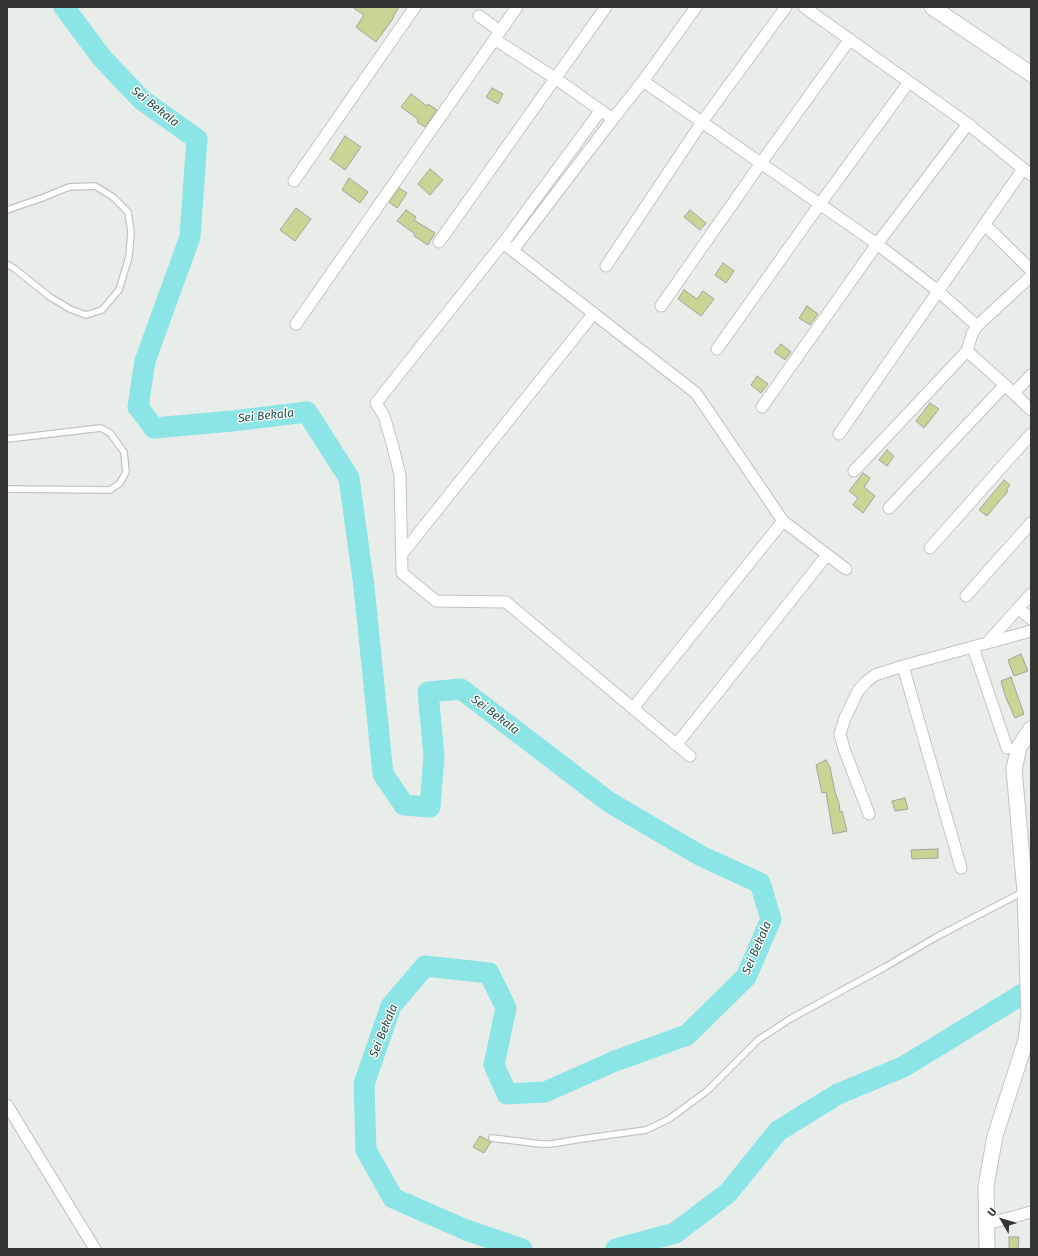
<!DOCTYPE html>
<style>
body{margin:0}
#map{position:relative;width:1038px;height:1256px;overflow:hidden;background:#e9ede9;font-family:"Fira Sans",sans-serif}
canvas{display:block}
.frame{position:absolute;inset:0;border:8px solid #333533;pointer-events:none}
.north{position:absolute;left:982px;top:1200px;width:40px;height:40px;-webkit-text-stroke:3px #f6faf6;paint-order:stroke;rotate:308deg;font-size:11px;font-weight:700;line-height:16px;text-align:center;color:#333533}
.north::after{content:'';display:block;margin:auto;width:14px;height:18px;background:#333533;clip-path:polygon(50% 0,100% 100%,50% 72%,0 100%)}
</style>
<div id="map">
<canvas width="1038" height="1256"></canvas>
<div class="frame"></div>
<div class="north">U</div>
</div>
<script>
const context = document.querySelector('canvas').getContext('2d');
context.lineJoin = 'round';
const shape = rows => new Path2D(rows.map(r => 'M' + r).join(''));
function strokePath(path, color, width, dash) { context.strokeStyle = color; context.lineWidth = width; context.lineCap = dash ? 'butt' : 'round'; context.setLineDash(dash || []); context.stroke(path); }
function fill(path, color) { context.fillStyle = color; context.fill(path, 'evenodd'); }
function write(font, color, halo, rows, align = 'center') {
  context.font = font + ' "Fira Sans",sans-serif'; context.lineWidth = 3; context.setLineDash([]); context.textBaseline = 'middle'; context.strokeStyle = halo; context.fillStyle = color; for (const [text, x, y, turn = 0] of rows) {
    context.save(); context.translate(x, y); context.rotate((+turn || 0) * Math.PI / 180); context.textAlign = isNaN(turn) ? turn : align; if (halo) context.strokeText(text, 0, 0); context.fillText(text, 0, 0); context.restore();
  }
}
strokePath(shape([
 [64,7,102,58,142,100,197,139,190,237,145,361,138,407,154,428,232,421,307,412,349,478,364,587,383,774,404,805,430,807,434,756,428,692,461,689,609,802,701,856,760,883,771,919,746,977,687,1035,615,1061,545,1092,507,1094,494,1065,506,1008,489,973,425,966,391,1006,364,1084,366,1150,393,1198,466,1230,522,1249],
 [616,1249,675,1233,728,1193,778,1131,838,1094,903,1067,1031,989]
]), '#8be4e6', 21);
const building = shape([
 [352,7,399,7,393,17,394,17,376,42,356,27,364,15,352,7],
 [492,88,503,94,498,104,486,97,492,88],
 [411,94,427,106,428,104,437,110,425,127,417,122,418,119,401,107,411,94],
 [345,136,361,147,345,170,330,159,345,136],
 [430,169,443,180,430,195,418,184,430,169],
 [349,178,368,192,360,203,342,190,349,178],
 [399,188,407,193,397,208,389,202,399,188],
 [296,208,311,219,295,241,280,230,296,208],
 [406,210,416,217,414,220,435,233,428,245,414,236,415,234,397,221,406,210],
 [690,210,706,223,700,230,684,217,690,210],
 [723,263,734,271,726,283,715,275,723,263],
 [684,290,697,299,703,291,714,299,701,316,678,299,684,290],
 [807,306,818,314,810,325,799,318,807,306],
 [781,344,791,352,785,360,774,352,781,344],
 [757,376,768,384,761,393,751,385,757,376],
 [930,403,939,409,924,428,916,421,930,403],
 [887,450,894,456,887,466,879,460,887,450],
 [863,473,870,478,864,487,875,496,863,513,853,505,858,498,849,491,863,473],
 [1004,480,1010,485,1006,490,1008,491,987,516,979,510,1004,480],
 [1021,654,1028,671,1014,676,1008,660,1021,654],
 [1011,677,1024,714,1015,718,1006,698,1001,681,1011,677],
 [826,760,830,767,835,792,839,803,840,812,842,811,847,831,833,834,826,792,822,793,816,765,826,760],
 [905,798,908,809,895,811,892,801,905,798],
 [938,849,938,858,912,859,911,850,938,849],
 [480,1136,491,1142,484,1153,473,1147,480,1136],
 [1009,1237,1019,1237,1018,1249,1009,1249,1009,1237]
]);
fill(building, '#c9d594');
strokePath(building, '#a2a39e', 1);
const service = shape([
 [7,210,42,198,69,187,95,186,113,197,128,212,131,232,129,257,119,290,102,310,86,315,70,309,50,297,15,269,7,264],
 [7,439,101,428,110,433,124,452,126,472,120,483,110,490,7,489],
 [492,1138,541,1144,551,1144,581,1139,646,1130,669,1119,707,1091,758,1040,790,1019,885,967,938,936,1023,892]
]);
const minor = shape([
 [804,7,968,124,1031,175],
 [479,16,500,31],
 [494,39,555,78,613,119,643,81,696,7],
 [643,81,877,244,938,291,977,326],
 [601,110,503,243,376,403,384,416,392,443,400,475,402,573,436,601,506,602,690,756],
 [294,181,415,7],
 [985,225,1031,270],
 [439,242,606,7],
 [503,243,696,393,783,521,846,569],
 [513,250,613,119],
 [606,266,702,122,786,7],
 [1031,276,977,326,972,334,967,351,1005,385,1031,410],
 [661,306,761,163,850,39],
 [296,324,517,7],
 [717,349,820,204,909,82],
 [1014,393,1031,375],
 [762,407,877,244,968,124],
 [839,434,1023,169],
 [854,471,967,351],
 [889,508,1005,385],
 [930,548,1031,434],
 [402,554,594,313],
 [966,596,1031,523],
 [1018,608,1031,619],
 [987,643,1031,594],
 [973,647,1007,748],
 [903,666,961,868],
 [633,708,783,521],
 [676,745,827,555],
 [869,814,844,749,840,734,845,718,858,691,866,682,875,675,903,666,1031,631],
 [7,1105,95,1249],
 [987,1224,1031,1212]
]);
const secondary = shape([
 [932,7,1031,74],
 [987,1249,986,1186,995,1136,1026,1040,1029,1015,1025,892,1014,769,1019,747,1031,729]
]);
strokePath(service, '#c1c5c1', 8);
strokePath(minor, '#c1c5c1', 13);
strokePath(secondary, '#c1c5c1', 17);
strokePath(service, '#fff', 5.5);
strokePath(minor, '#fff', 11);
strokePath(secondary, '#fff', 15);
write('italic 12px', '#254f50', '#f6faf6', [
 ["Sei Bekala",155,107,38],
 ["Sei Bekala",266,416,-6],
 ["Sei Bekala",495,715,37],
 ["Sei Bekala",757,948,-67],
 ["Sei Bekala",384,1031,-68]
]);
</script>
